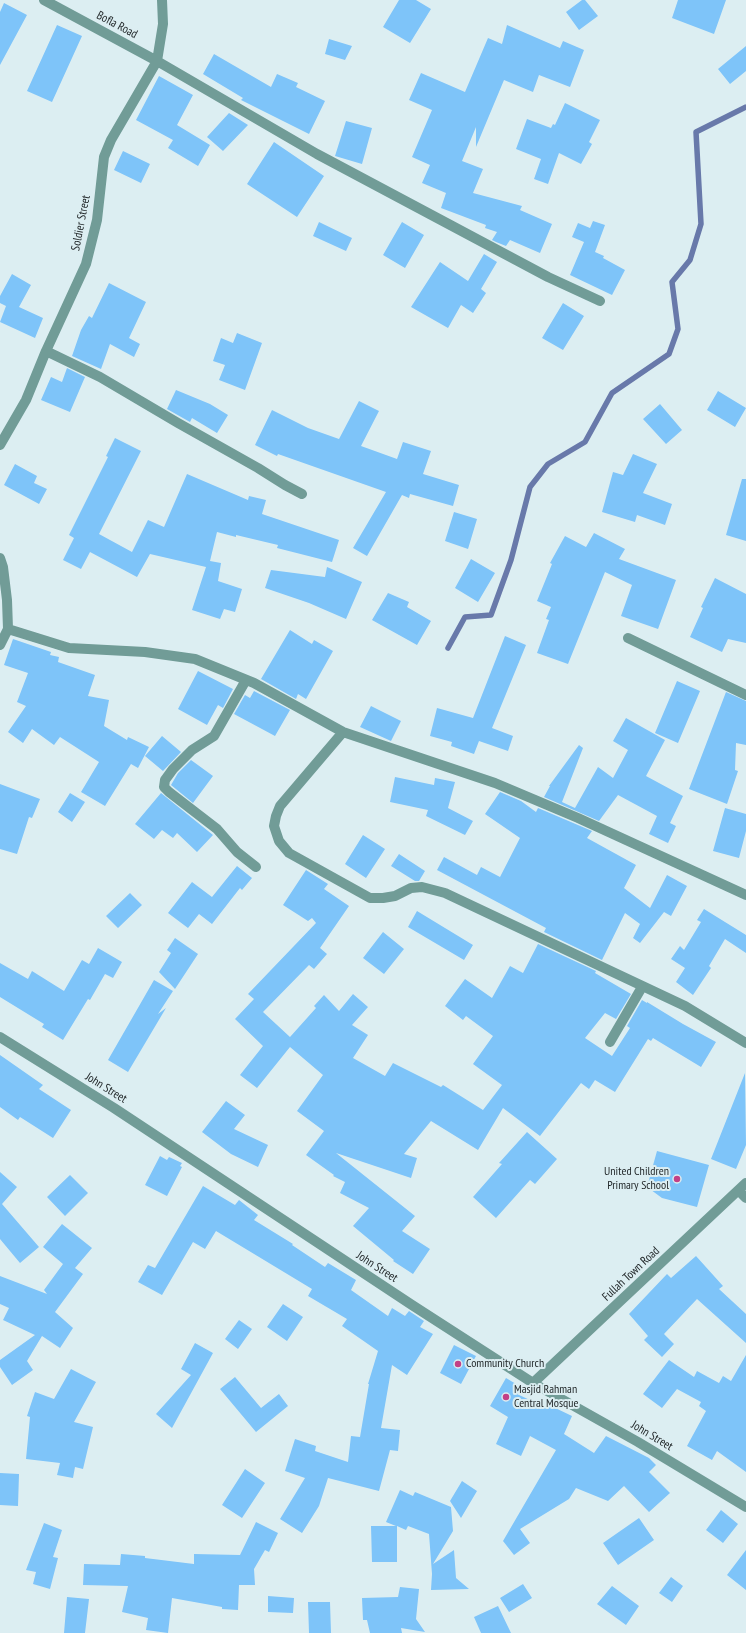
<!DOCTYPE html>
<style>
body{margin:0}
canvas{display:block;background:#dceef2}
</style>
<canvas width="746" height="1633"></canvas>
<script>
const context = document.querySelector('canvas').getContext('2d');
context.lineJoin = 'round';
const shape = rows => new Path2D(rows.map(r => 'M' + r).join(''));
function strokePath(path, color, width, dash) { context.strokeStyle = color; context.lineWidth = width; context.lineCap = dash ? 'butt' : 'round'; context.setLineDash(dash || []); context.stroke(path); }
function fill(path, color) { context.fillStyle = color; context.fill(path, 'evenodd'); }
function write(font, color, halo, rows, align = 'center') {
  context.font = font + ' "PT Sans Narrow",sans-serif'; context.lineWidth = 4; context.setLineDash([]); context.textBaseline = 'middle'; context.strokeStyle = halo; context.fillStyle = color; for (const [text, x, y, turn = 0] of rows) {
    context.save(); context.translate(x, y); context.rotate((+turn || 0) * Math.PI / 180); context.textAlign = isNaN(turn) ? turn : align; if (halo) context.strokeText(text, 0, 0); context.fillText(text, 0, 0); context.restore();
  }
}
strokePath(shape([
 [448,648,465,617,491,615,511,560,530,487,548,464,585,442,612,393,669,354,678,329,672,282,690,260,701,224,696,132,746,107]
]), '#6879aa', 5.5);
fill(shape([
 [399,0,416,0,431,9,410,43,383,27],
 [582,0,585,0,598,16,579,30,566,12],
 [678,0,726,0,714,34,672,18],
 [4,3,27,15,0,65,0,12],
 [57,25,82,36,52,102,27,91],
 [507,25,560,48,563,41,584,50,570,87,539,75,533,92,504,80,476,147,476,127,462,161,483,169,473,193,522,206,520,210,552,224,540,253,510,240,506,246,496,242,492,240,497,232,485,228,486,225,441,208,446,193,422,183,430,165,412,157,432,110,409,100,421,73,465,92,488,38,502,44],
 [329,39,352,46,345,60,325,54],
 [746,46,746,71,730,84,718,69],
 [214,54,271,87,277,74,298,83,296,87,325,101,309,134,241,100,243,98,203,74],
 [159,76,193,95,177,125,210,145,198,166,168,148,173,140,136,120],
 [565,103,600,120,589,142,592,144,581,164,559,153,548,184,534,179,541,159,516,149,527,119,551,128,553,124,555,125],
 [229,113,248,125,223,151,207,137],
 [346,121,372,128,362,164,335,156],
 [274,142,324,176,297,217,247,184],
 [123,151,150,164,141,183,114,170],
 [593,221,605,225,595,252,604,256,603,258,625,270,612,295,570,275,584,242,572,237,578,223,590,228],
 [319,222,352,238,346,251,313,236],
 [402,222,424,235,405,268,383,255],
 [484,254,497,262,481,289,486,293,473,313,461,305,448,328,411,307,440,262,468,281],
 [12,274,31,285,19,307,43,318,35,338,0,322,6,306,0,303,0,296],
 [109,283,146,302,129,338,140,344,134,357,110,344,101,369,72,356,81,330,89,316,92,318],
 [563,303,584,316,563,350,542,338],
 [237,333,262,343,245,390,219,380,225,365,213,361,221,338,233,343],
 [67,368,85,377,70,412,41,400,51,377,62,382],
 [176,390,210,404,228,415,217,433,192,418,190,422,167,409],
 [718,391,746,408,735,427,707,410],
 [359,401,379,411,361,446,397,459,403,442,431,451,423,474,459,485,453,506,410,494,409,498,402,495,367,556,353,548,386,492,278,454,277,456,255,445,272,410,308,428,339,439],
 [660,404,682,430,666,444,643,419],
 [115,438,141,451,99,534,132,552,148,520,164,527,187,474,248,500,249,496,266,500,262,514,339,540,332,562,277,548,278,545,236,535,236,537,217,532,210,561,221,563,218,581,242,589,235,612,224,609,220,619,192,610,206,567,150,554,137,577,90,552,81,569,63,560,74,538,69,535,108,457,106,456],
 [633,454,657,464,643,493,672,504,665,525,637,515,635,522,602,512,613,472,623,475],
 [15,464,37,476,34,483,47,489,39,504,4,485],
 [742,479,746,479,746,541,726,535],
 [454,512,477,519,468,549,445,541],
 [594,533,625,549,619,559,676,580,658,629,621,616,632,585,605,572,568,664,537,653,549,620,546,619,551,607,537,601,552,564,550,563,565,536,586,547],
 [471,559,495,573,478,602,455,588],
 [327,567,362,582,346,619,309,603,265,588,271,570,325,577],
 [715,578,746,594,746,643,728,639,722,652,690,637,703,608,701,607],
 [388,593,409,602,407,607,431,621,417,645,372,620],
 [290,630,312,644,314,640,333,651,306,699,298,694,296,699,261,679],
 [505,636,526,645,492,728,513,736,508,751,479,741,474,754,451,746,452,742,430,736,437,708,473,718],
 [13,639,51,652,50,655,59,657,58,662,95,675,88,696,109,700,104,726,127,740,128,737,149,747,138,768,131,764,105,806,81,792,99,762,60,737,54,745,32,729,23,743,8,732,26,706,17,702,28,673,4,665],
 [198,671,233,689,223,708,218,705,207,725,178,709],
 [677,681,700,691,678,743,655,733],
 [254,691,290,710,275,736,234,714,245,695,250,698],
 [726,692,746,701,746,745,736,743,735,770,738,771,727,804,689,789],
 [371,706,401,721,391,741,360,727],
 [626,718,665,740,646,776,683,796,670,823,676,826,668,843,649,834,657,816,618,795,599,821,544,797,550,786,549,786,579,745,583,748,562,802,575,808,598,767,613,778,628,750,613,741],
 [162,736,181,752,163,771,145,756],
 [191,760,213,776,193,803,171,785,178,773],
 [395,777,434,785,435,778,455,782,448,808,473,821,465,835,426,816,428,810,390,802],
 [0,784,40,799,32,818,29,817,17,854,0,849],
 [500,792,521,801,536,812,538,808,592,831,587,838,636,865,624,888,650,908,667,875,687,886,671,916,664,912,640,943,633,938,640,924,625,913,602,960,544,932,546,928,437,870,444,857,477,875,481,867,500,877,520,838,485,814],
 [70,793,85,802,72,822,58,812],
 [161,793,213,835,197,852,177,833,173,838,162,830,154,839,135,824],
 [725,808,746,814,746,831,739,858,713,851],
 [363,835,385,849,366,878,345,864],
 [399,854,425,871,419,881,415,881,391,866],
 [237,866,252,878,242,890,240,888,212,924,199,914,188,928,168,913,192,882,212,897],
 [306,870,328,884,324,889,349,906,320,948,327,954,314,969,309,965,263,1012,290,1037,316,1008,314,1006,324,995,339,1011,353,994,368,1007,352,1025,368,1035,353,1058,385,1076,393,1063,441,1087,443,1085,483,1110,502,1085,473,1064,493,1036,466,1016,463,1020,445,1006,465,979,492,998,510,966,523,973,538,944,596,971,595,973,631,994,616,1019,605,1013,585,1038,612,1056,630,1028,627,1026,642,1000,647,1003,647,1002,683,1024,716,1042,701,1067,653,1038,651,1041,648,1039,615,1092,595,1080,589,1089,581,1083,540,1136,503,1108,478,1150,431,1121,404,1154,417,1158,411,1178,336,1153,415,1216,402,1231,430,1249,413,1274,393,1261,394,1260,353,1226,369,1208,340,1193,345,1182,333,1176,334,1175,306,1155,324,1131,297,1111,323,1075,290,1047,257,1088,240,1075,263,1046,235,1019,254,999,248,994,316,923,312,918,308,921,283,905],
 [130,893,142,905,118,928,106,916],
 [704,909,746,935,746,953,725,939,709,966,711,968,693,995,676,982,685,968,671,959,680,946,684,950,701,922,697,920],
 [417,911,473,945,464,960,408,927],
 [383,932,404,949,384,974,363,958],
 [175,938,198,954,175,989,159,972,171,953,167,950],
 [98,948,122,962,113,978,105,974,90,1000,88,999,63,1040,42,1027,44,1024,0,997,0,963,28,979,32,971,64,991,82,960,89,964],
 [154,980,173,991,158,1014,166,1008,128,1072,108,1060],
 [0,1055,43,1085,39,1089,71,1110,53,1138,20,1117,18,1120,0,1107],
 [745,1073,746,1145,736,1169,711,1159],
 [226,1101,245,1115,234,1129,268,1145,258,1167,231,1154,202,1132],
 [527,1132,557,1159,535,1184,530,1180,496,1218,473,1197,502,1164,499,1163],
 [657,1151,709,1165,697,1207,662,1198,647,1187],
 [160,1156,167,1160,169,1157,182,1163,180,1166,182,1167,167,1196,145,1185],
 [0,1172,17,1187,2,1204,39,1247,20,1263,0,1239],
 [70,1175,88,1193,65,1216,47,1197],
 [203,1186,235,1205,239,1200,258,1215,254,1220,293,1244,292,1245,325,1267,328,1263,356,1280,351,1290,388,1316,392,1308,405,1316,409,1311,424,1321,420,1327,433,1334,407,1375,392,1365,381,1428,400,1430,398,1451,390,1450,379,1491,328,1478,319,1506,302,1533,280,1519,305,1478,285,1471,295,1439,316,1446,315,1451,348,1462,351,1436,360,1437,369,1384,368,1384,378,1351,342,1326,347,1319,308,1296,312,1289,216,1231,205,1249,193,1242,162,1295,138,1282,148,1265,155,1268],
 [62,1224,92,1248,75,1268,83,1274,55,1312,73,1328,60,1348,42,1336,27,1361,33,1370,12,1385,0,1367,0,1360,35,1335,3,1320,9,1308,0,1304,0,1276,47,1294,44,1290,63,1264,43,1247],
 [696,1256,723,1286,719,1289,746,1314,746,1343,697,1299,664,1334,674,1344,662,1357,644,1340,648,1336,629,1314,667,1274,671,1278],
 [283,1304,303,1317,287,1341,267,1327],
 [239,1320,252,1329,238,1349,225,1339],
 [195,1343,213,1353,172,1428,156,1414,191,1375,181,1369],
 [454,1345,476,1356,461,1384,440,1373],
 [746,1355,746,1472,717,1451,712,1460,687,1446,706,1411,699,1406,701,1402,677,1389,662,1408,643,1394,669,1360,694,1377,697,1371,719,1383,723,1376,731,1381],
 [71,1369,96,1382,74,1422,93,1427,83,1469,75,1467,73,1478,57,1475,60,1463,26,1459,30,1417,27,1416,35,1392,54,1399],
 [235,1377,261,1408,279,1394,288,1406,256,1432,220,1389],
 [506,1378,521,1387,517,1394,547,1408,549,1405,572,1416,564,1434,594,1453,606,1436,649,1458,656,1465,649,1472,670,1493,649,1512,624,1486,608,1501,576,1488,569,1499,520,1529,530,1543,514,1555,503,1541,556,1450,530,1436,521,1456,496,1444,508,1417,490,1406],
 [245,1469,265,1483,242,1518,222,1505],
 [0,1473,19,1474,18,1506,0,1505],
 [462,1481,477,1491,461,1518,450,1501],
 [400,1490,413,1496,415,1492,451,1507,453,1531,433,1564,454,1550,456,1578,469,1589,431,1590,432,1574,429,1534,408,1526,406,1530,397,1526,397,1562,372,1562,371,1526,396,1526,386,1522],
 [721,1510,738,1524,723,1543,706,1530],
 [639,1518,654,1540,618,1565,603,1543],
 [256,1522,278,1533,269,1552,265,1550,254,1569,255,1585,239,1585,238,1610,222,1609,222,1607,172,1598,168,1633,146,1630,148,1618,122,1612,128,1586,83,1585,84,1564,120,1565,121,1554,145,1556,145,1558,194,1564,194,1554,240,1555],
 [44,1523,62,1530,53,1557,58,1558,50,1589,33,1584,36,1572,26,1570],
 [746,1550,746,1590,727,1575],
 [671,1577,683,1586,672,1602,659,1593],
 [523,1584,532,1598,509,1612,500,1598],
 [612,1586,639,1606,626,1625,597,1604],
 [400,1587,419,1589,416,1619,425,1632,401,1628,402,1633,370,1633,367,1620,363,1620,362,1598,398,1597],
 [268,1596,294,1598,293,1613,268,1612],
 [67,1597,89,1599,85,1633,64,1633],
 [308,1602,330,1602,331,1633,309,1633],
 [498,1606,511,1633,481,1633,474,1617]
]), '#7ec4f9');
strokePath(shape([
 [44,0,157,61,317,154,548,277,600,301],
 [46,351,100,377,178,423,258,468,285,485,302,494],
 [0,445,26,400,46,351,86,264,97,220,104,157,111,140,157,61,163,24,162,0],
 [0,558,3,567,7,600,8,629,0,645],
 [8,629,69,648,145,652,195,659,254,683,343,732,495,783,578,818,746,895],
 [628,638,746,695],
 [246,680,214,736,192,750,173,769,165,780,164,787,169,792,217,829,237,852,256,867],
 [343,732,280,806,276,816,274,826,279,841,289,853,370,898,383,898,395,896,411,888,422,887,445,893,685,1006,746,1043],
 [0,1037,114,1108,412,1305,533,1383,638,1442,746,1507],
 [610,1042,642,987],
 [739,1191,746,1198],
 [533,1383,746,1183]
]), '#719c97', 10);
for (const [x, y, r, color] of [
 [677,1179,4,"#c34087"],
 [458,1364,4,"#c34087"],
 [506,1397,4,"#c34087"]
]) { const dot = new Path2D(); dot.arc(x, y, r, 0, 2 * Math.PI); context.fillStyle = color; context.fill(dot); strokePath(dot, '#dceef2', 1.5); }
write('12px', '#242a2c', '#dceef2', [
 ["Bofla Road",117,25,28],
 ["Soldier Street",81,223,-79],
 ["John Street",106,1088,32],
 ["John Street",377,1267,33],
 ["Fullah Town Road",631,1274,-43],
 ["John Street",652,1436,31]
]);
write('12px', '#242a2c', '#dceef2', [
 ["United Children",669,1172,"right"],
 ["Primary School",669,1186,"right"],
 ["Community Church",466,1364],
 ["Masjid Rahman",514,1390],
 ["Central Mosque",514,1404]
], 'left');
</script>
